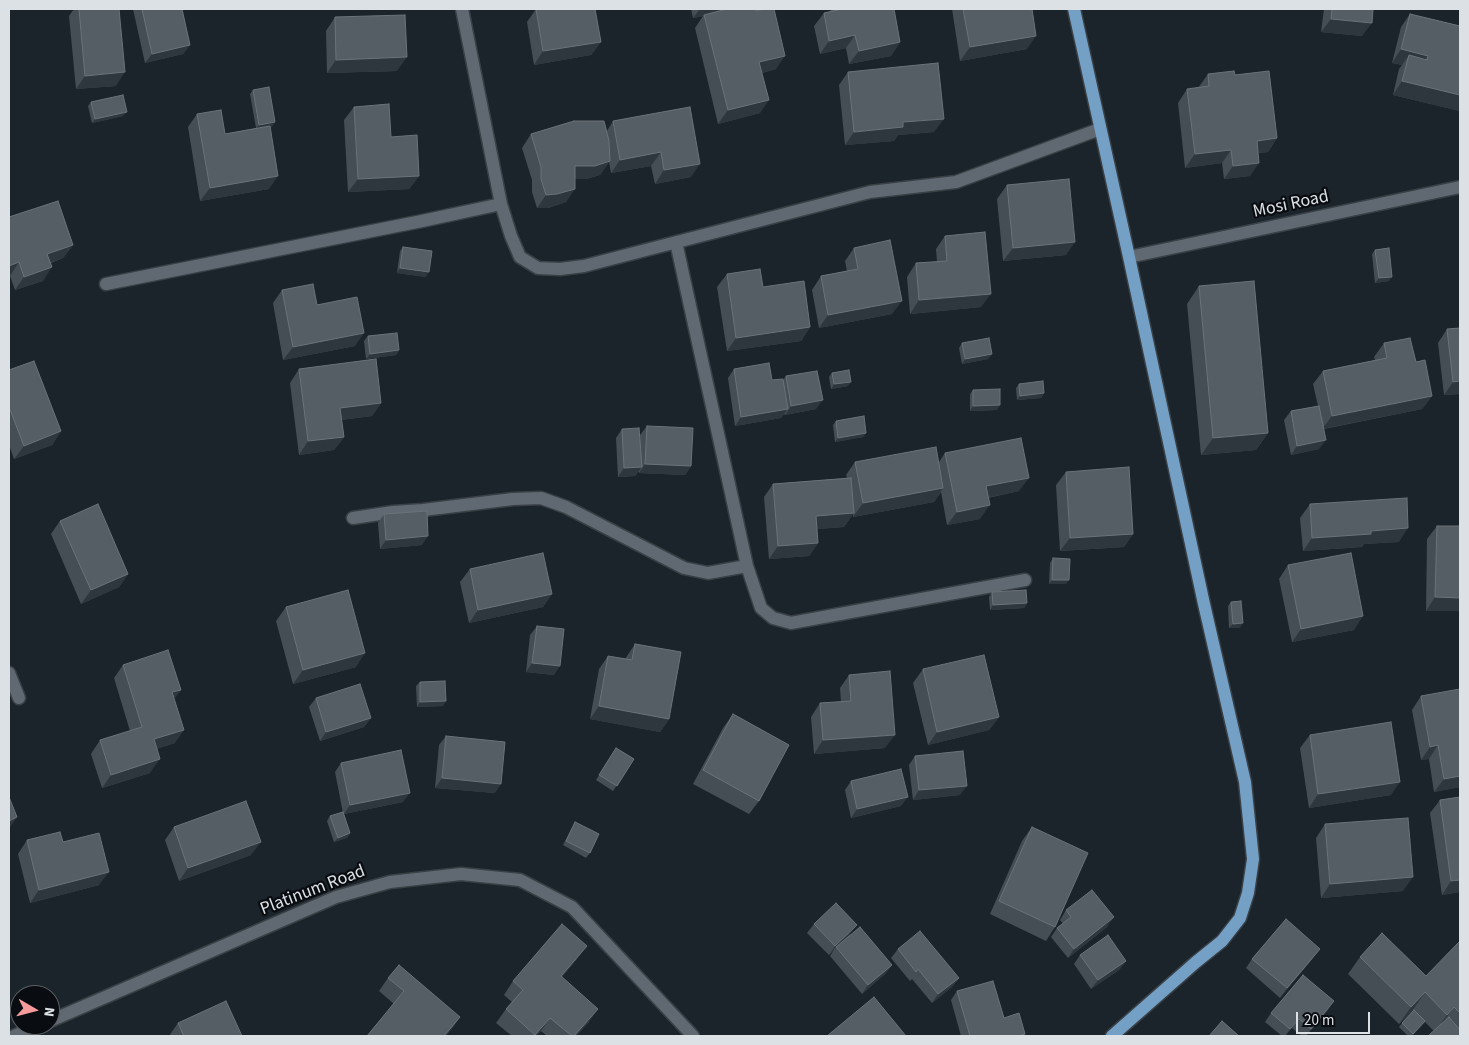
<!DOCTYPE html>
<style>
body{margin:0}
#map{position:relative;width:1469px;height:1045px;overflow:hidden;background:#1c242b;font-family:"Source Sans 3",sans-serif}
canvas{display:block}
.frame{position:absolute;inset:0;border:10px solid #dce1e6;pointer-events:none}
.north{position:absolute;left:10px;top:985px;width:50px;height:50px;box-sizing:border-box;background:#090c10;border:1px solid #5d6166;border-radius:50%;rotate:98deg;font-size:14px;font-weight:700;line-height:20px;text-align:center;color:#dce1e6}
.north::after{content:'';display:block;margin:auto;width:18px;height:22px;background:#f59b9c;clip-path:polygon(50% 0,100% 100%,50% 72%,0 100%)}
.scale{position:absolute;left:1296px;top:1012px;width:74px;height:22px;box-sizing:border-box;border:2px solid #dce1e6;border-top:0;padding-left:6px;font-size:15px;line-height:18px;white-space:nowrap;color:#dce1e6;-webkit-text-stroke:4px #090c10;paint-order:stroke}
</style>
<div id="map">
<canvas width="1469" height="1045"></canvas>
<div class="frame"></div>
<div class="north">N</div>
<div class="scale">20 m</div>
</div>
<script>
const context = document.querySelector('canvas').getContext('2d');
context.lineJoin = 'round';
const shape = rows => new Path2D(rows.map(r => 'M' + r).join(''));
function strokePath(path, color, width, dash) { context.strokeStyle = color; context.lineWidth = width; context.lineCap = dash ? 'butt' : 'round'; context.setLineDash(dash || []); context.stroke(path); }
function fill(path, color) { context.fillStyle = color; context.fill(path, 'evenodd'); }
function write(font, color, halo, rows, align = 'center') {
  context.font = font + ' "Source Sans 3",sans-serif'; context.lineWidth = 4.5; context.setLineDash([]); context.textBaseline = 'middle'; context.strokeStyle = halo; context.fillStyle = color; for (const [text, x, y, turn = 0] of rows) {
    context.save(); context.translate(x, y); context.rotate((+turn || 0) * Math.PI / 180); context.textAlign = isNaN(turn) ? turn : align; if (halo) context.strokeText(text, 0, 0); context.fillText(text, 0, 0); context.restore();
  }
}
const minor = shape([
 [462,9,501,204,511,236,520,257,538,268,560,269,584,266,870,192,956,182,1100,129],
 [676,242,747,566,761,608,773,618,791,623,1025,580],
 [1129,257,1460,187],
 [106,284,422,221,501,204],
 [353,518,393,512,423,510,513,499,541,498,566,507,684,568,708,573,747,566],
 [9,673,19,698],
 [50,1021,336,897,390,882,461,874,520,880,572,907,693,1036],
 [14,1036,40,1025]
]);
const major = shape([
 [1074,9,1129,257,1204,604,1245,782,1253,859,1248,893,1240,918,1222,941,1196,962,1112,1036]
]);
strokePath(minor, '#394046', 15);
strokePath(major, '#394046', 15);
strokePath(minor, '#606971', 12);
strokePath(major, '#74a0c5', 12);
fill(shape([
 [74,9,119,9,116,86,76,89,69,16],
 [133,9,182,9,190,45,183,54,145,63],
 [536,9,601,42,591,55,534,65,527,22],
 [691,9,724,9,723,10,776,69,762,73,760,113,718,124,695,28,703,16,693,18],
 [830,9,894,9,900,42,891,56,849,64,846,48,820,54,814,26,824,13,831,12],
 [952,9,1032,9,1027,49,960,61],
 [1324,9,1373,9,1362,36,1321,32],
 [1410,14,1460,26,1460,111,1393,95,1399,69,1402,65,1392,63,1401,27],
 [335,17,397,71,327,73,326,31],
 [848,72,934,132,898,135,894,141,845,145,839,85],
 [1208,74,1235,75,1277,138,1268,152,1258,153,1250,176,1224,179,1222,163,1185,168,1178,103,1187,89,1198,88],
 [253,90,272,127,270,127,269,189,200,201,188,127,197,114,225,134,256,128,250,94],
 [91,102,123,116,92,123,88,106],
 [354,107,391,137,419,176,409,189,348,192,344,120],
 [690,107,691,177,655,184,651,166,611,173,609,162,600,175,586,179,575,179,566,202,548,208,537,208,532,192,532,180,522,148,531,134,607,131,613,121],
 [1007,185,1066,255,1003,261,997,199],
 [9,217,73,245,63,258,51,263,43,281,15,290,10,276],
 [945,236,981,307,910,314,907,277,916,263,937,262,936,249],
 [403,247,426,277,397,273,400,251],
 [854,248,892,314,819,328,812,290,821,276,847,271,845,261],
 [1375,250,1389,281,1375,283,1372,254],
 [727,274,763,287,810,327,801,341,727,351,717,287],
 [1199,286,1268,433,1256,450,1201,455,1187,304],
 [282,290,317,305,355,346,283,360,273,303],
 [1447,329,1460,394,1444,395,1438,343],
 [368,336,399,350,396,355,366,359,364,341],
 [962,343,992,354,988,359,962,364,959,348],
 [1384,343,1416,362,1432,396,1422,409,1324,429,1319,449,1291,455,1284,420,1291,411,1318,406,1313,384,1323,371,1375,360,1374,357],
 [299,369,381,403,372,416,341,420,344,437,334,450,299,455,290,383],
 [734,369,772,380,783,380,786,376,816,409,785,415,784,414,781,418,735,426,728,378],
 [9,370,61,431,52,445,14,459,9,445],
 [832,373,848,386,831,389,829,377],
 [1019,384,1044,393,1041,398,1017,400,1016,388],
 [973,390,997,410,970,411,970,394],
 [836,421,866,433,863,437,835,442,833,425],
 [647,426,691,466,685,475,639,473,639,471,635,476,618,477,616,438,622,429,640,440,640,435],
 [945,453,1019,491,988,498,980,519,947,525,941,492,934,502,853,517,853,514,844,527,817,529,818,543,809,556,769,559,764,497,773,484,847,478,846,475,855,462,939,462],
 [1066,472,1133,534,1124,547,1060,551,1056,485],
 [1310,504,1399,542,1364,544,1362,547,1303,551,1300,518],
 [384,514,422,545,380,549,378,523],
 [60,521,128,574,119,587,81,604,51,534],
 [1437,526,1460,611,1426,611,1427,539],
 [1053,558,1066,584,1049,584,1050,563],
 [1288,565,1354,630,1292,642,1279,579],
 [470,569,552,594,543,607,469,623,460,582],
 [992,592,1027,603,1024,608,990,610,989,597],
 [1231,602,1240,628,1229,628,1228,606],
 [286,607,356,667,293,684,276,621],
 [537,626,554,675,526,672,530,635],
 [635,644,669,719,660,732,590,719,599,669,608,656,625,659],
 [123,665,181,690,174,698,175,743,156,749,150,773,102,788,91,754,100,740,130,731,114,678],
 [923,669,999,717,989,730,928,745,913,683],
 [849,675,885,748,814,754,811,717,820,703,841,702,840,688],
 [420,682,443,706,417,707,416,686],
 [1421,696,1460,787,1434,792,1429,759,1421,760,1412,710],
 [316,698,371,718,364,727,320,741,309,707],
 [733,714,759,801,749,814,693,784,723,728],
 [1310,735,1391,795,1309,808,1300,748],
 [446,736,495,793,435,788,439,745],
 [616,748,634,759,613,791,596,780],
 [915,756,960,795,913,800,909,765],
 [341,763,403,802,344,814,350,833,347,838,334,842,327,821,330,816,343,813,335,772],
 [851,781,901,806,851,818,845,790],
 [1460,797,1460,892,1442,895,1430,813,1440,800],
 [575,822,590,853,586,858,563,845],
 [1325,824,1403,891,1321,898,1316,838],
 [174,827,251,855,179,881,165,840],
 [1032,827,1055,927,1046,941,990,914,1022,841],
 [27,840,63,842,99,885,30,903,18,854],
 [1066,910,1107,927,1068,958,1051,937,1057,928,1063,924,1060,920],
 [814,924,850,934,843,942,892,965,885,974,862,994,830,956,834,950,829,955,807,933],
 [1460,941,1460,1036,1434,1031,1425,1022,1412,1036,1405,1036,1407,1035,1399,1027,1402,1023,1414,1011,1413,1010,1399,1024,1348,974,1360,957,1426,976],
 [898,949,959,978,952,987,932,1003,912,979,910,981,891,958],
 [1080,955,1126,961,1119,970,1091,989,1074,964],
 [1313,958,1280,998,1246,968,1252,959],
 [577,959,562,977,589,1022,576,1036,547,1036,541,1031,536,1036,512,1036,496,1023,506,1009,512,1002,504,995,513,981],
 [388,978,460,1017,451,1030,394,1004,379,991],
 [957,991,1004,1018,1025,1034,1023,1036,961,1036,951,1000],
 [1328,1010,1306,1036,1302,1036,1292,1028,1285,1036,1282,1036,1265,1022,1271,1013],
 [178,1023,242,1036,169,1036]
]), '#454e55');
fill(shape([
 [700,9,724,9,721,13,704,15,703,16,693,18],
 [1331,19,1372,23,1362,36,1321,32],
 [855,35,846,48,820,54,829,41],
 [1036,36,1027,49,960,61,970,47],
 [601,42,591,55,534,65,543,51],
 [900,42,891,56,849,64,859,51],
 [190,45,183,54,145,63,152,54],
 [1401,49,1428,56,1419,69,1409,55,1402,65,1392,63],
 [785,56,776,69,750,76,759,62],
 [407,57,397,71,327,73,336,60],
 [125,72,116,86,76,89,85,76],
 [1402,81,1460,95,1460,111,1393,95],
 [769,100,760,113,718,124,728,110],
 [127,112,123,116,92,123,95,119],
 [944,119,934,132,898,135,894,141,845,145,854,132,903,122],
 [275,122,272,127,256,129,259,125],
 [1277,138,1268,152,1247,154,1257,141],
 [1231,150,1222,163,1185,168,1195,154],
 [661,152,651,166,611,173,620,160],
 [610,161,600,175,586,179,566,179,575,166],
 [1259,163,1250,176,1224,179,1233,166],
 [700,164,691,177,655,184,664,170],
 [278,176,269,189,200,201,210,188],
 [419,176,409,189,348,192,358,179],
 [575,189,566,202,548,208,537,208,546,195],
 [1075,242,1066,255,1003,261,1013,248],
 [73,245,63,258,38,267,47,254],
 [19,262,10,276,9,276,9,266],
 [52,267,43,281,15,290,24,277],
 [400,268,429,272,426,277,397,273],
 [1392,277,1389,281,1375,283,1379,278],
 [991,294,981,307,910,314,919,300],
 [902,301,892,314,819,328,828,315],
 [810,327,801,341,727,351,736,338],
 [364,333,355,346,283,360,293,347],
 [399,350,396,355,366,359,370,354],
 [992,354,988,359,962,364,965,359],
 [1460,381,1460,394,1444,395,1453,382],
 [851,382,848,386,831,389,834,384],
 [1044,393,1041,398,1017,400,1020,396],
 [1432,396,1422,409,1322,429,1332,416],
 [823,400,816,409,785,415,791,406],
 [381,403,372,416,331,421,340,408],
 [1000,405,997,410,970,411,973,406],
 [788,409,781,418,735,426,741,417],
 [61,431,52,445,14,459,24,446],
 [866,433,863,437,835,442,838,438],
 [1268,433,1256,450,1201,455,1213,438],
 [344,437,334,450,299,455,308,441],
 [1326,440,1319,449,1291,455,1297,446],
 [645,464,691,466,685,475,639,473],
 [642,467,635,476,618,477,624,468],
 [1029,478,1019,491,977,500,986,486],
 [943,488,934,502,853,517,863,503],
 [990,505,980,519,947,525,957,512],
 [854,513,844,527,807,530,816,516],
 [1408,528,1399,542,1364,544,1362,547,1303,551,1312,538,1371,531],
 [1133,534,1124,547,1060,551,1070,538],
 [428,536,422,545,380,549,386,540],
 [818,543,809,556,769,559,778,546],
 [128,574,119,587,81,604,91,590],
 [1052,580,1069,580,1066,584,1049,584],
 [552,594,543,607,469,623,478,610],
 [1435,597,1460,598,1460,611,1426,611],
 [1027,603,1024,608,990,610,993,605],
 [1363,616,1354,630,1292,642,1301,629],
 [1243,623,1240,628,1229,628,1233,624],
 [365,653,356,667,293,684,303,670],
 [532,663,560,666,554,675,526,672],
 [181,690,171,703,172,692],
 [446,701,443,706,417,707,420,702],
 [599,706,669,719,660,732,590,719],
 [999,717,989,730,928,745,937,732],
 [371,718,364,727,320,741,326,732],
 [184,730,175,743,144,753,154,739],
 [895,735,885,748,814,754,823,740],
 [1438,745,1429,759,1421,760,1430,747],
 [160,759,150,773,102,788,111,775],
 [1460,776,1460,787,1434,792,1444,779],
 [442,778,501,784,495,793,435,788],
 [1400,782,1391,795,1309,808,1318,794],
 [967,786,960,795,913,800,919,790],
 [410,793,403,802,344,814,350,805],
 [908,797,901,806,851,818,857,809],
 [17,817,9,829,9,821],
 [350,833,347,838,334,842,338,838],
 [261,842,251,855,179,881,188,868],
 [109,872,99,885,30,903,39,890],
 [1413,877,1403,891,1321,898,1330,884],
 [1460,880,1460,892,1442,895,1451,881],
 [1114,917,1107,927,1068,958,1074,949],
 [857,925,850,934,837,947,836,947,829,955,835,946],
 [587,946,577,959,551,989,561,976],
 [1320,949,1313,958,1280,998,1287,988],
 [1126,961,1119,970,1091,989,1098,980],
 [892,965,885,974,862,994,868,985],
 [959,978,952,987,932,1003,938,994],
 [1425,992,1413,1010,1399,1024,1411,1007],
 [1334,1001,1328,1010,1306,1036,1311,1029],
 [1454,1007,1442,1024,1435,1032,1447,1015],
 [598,1009,589,1022,576,1036,574,1036],
 [460,1017,451,1030,446,1036,444,1036],
 [550,1018,541,1031,536,1036,534,1036],
 [1299,1019,1292,1028,1285,1036,1290,1029],
 [1425,1021,1422,1026,1411,1036,1413,1034]
]), '#2e373e');
const building = shape([
 [79,9,119,9,125,72,85,76,79,9],
 [142,9,182,9,190,45,152,54,142,9],
 [536,9,595,9,601,42,543,51,536,9],
 [727,9,756,9,756,11,764,9,774,9,785,56,759,62,769,100,728,110,704,15,727,9],
 [842,9,894,9,900,42,859,51,855,35,829,41,824,13,842,9],
 [963,9,1032,9,1036,36,970,47,963,9],
 [1332,9,1373,9,1372,23,1331,19,1332,9],
 [1410,14,1460,26,1460,95,1402,81,1409,55,1427,60,1428,56,1401,49,1410,14],
 [405,15,407,57,336,60,335,17,405,15],
 [938,63,944,119,903,122,903,127,854,132,848,72,938,63],
 [1234,71,1235,75,1269,71,1277,138,1257,141,1259,163,1233,166,1231,150,1195,154,1187,89,1209,86,1208,74,1234,71],
 [269,87,275,122,259,125,253,90,269,87],
 [123,95,127,112,95,119,91,102,123,95],
 [389,104,391,137,417,135,419,176,358,179,354,107,389,104],
 [690,107,700,164,664,170,661,152,620,160,613,121,690,107],
 [221,110,225,134,270,126,278,176,210,188,197,114,221,110],
 [574,121,604,121,609,141,610,161,595,166,575,166,575,189,557,194,546,195,541,179,541,167,531,134,574,121],
 [1069,179,1075,242,1013,248,1007,185,1069,179],
 [58,201,73,245,47,254,52,267,24,277,19,262,9,266,9,217,58,201],
 [985,232,991,294,919,300,916,263,947,261,945,236,985,232],
 [890,240,902,301,828,315,821,276,858,269,854,248,890,240],
 [403,247,432,251,429,272,400,268,403,247],
 [1389,248,1392,277,1379,278,1375,250,1389,248],
 [760,269,763,287,804,281,810,327,736,338,727,274,760,269],
 [1254,281,1268,433,1213,438,1199,286,1254,281],
 [313,284,317,305,357,297,364,333,293,347,282,290,313,284],
 [1460,328,1460,381,1453,382,1447,329,1460,328],
 [397,333,399,350,370,354,368,336,397,333],
 [989,338,992,354,965,359,962,343,989,338],
 [1410,338,1416,362,1425,360,1432,396,1332,416,1323,371,1387,358,1384,343,1410,338],
 [376,359,381,403,340,408,344,437,308,441,299,369,376,359],
 [34,361,61,431,24,446,9,407,9,370,34,361],
 [769,363,772,380,783,379,788,409,741,417,734,369,769,363],
 [849,370,851,382,834,384,832,373,849,370],
 [817,371,823,400,791,406,786,376,817,371],
 [1043,381,1044,393,1020,396,1019,384,1043,381],
 [1000,389,1000,405,973,406,973,390,1000,389],
 [1319,406,1326,440,1297,446,1291,411,1319,406],
 [864,416,866,433,838,438,836,421,864,416],
 [647,426,693,428,691,466,645,464,647,426],
 [639,428,642,467,624,468,622,429,639,428],
 [1021,438,1029,478,986,486,990,505,957,512,945,453,1021,438],
 [936,447,943,488,863,503,855,462,936,447],
 [1129,467,1133,534,1070,538,1066,472,1129,467],
 [851,478,854,513,816,516,818,543,778,546,773,484,851,478],
 [1407,498,1408,528,1371,531,1371,534,1312,538,1310,504,1407,498],
 [98,504,128,574,91,590,60,521,98,504],
 [427,511,428,536,386,540,384,514,427,511],
 [1437,526,1460,526,1460,598,1435,597,1437,526],
 [543,553,552,594,478,610,470,569,543,553],
 [1351,553,1363,616,1301,629,1288,565,1351,553],
 [1053,558,1070,559,1069,580,1052,580,1053,558],
 [348,590,365,653,303,670,286,607,348,590],
 [1026,590,1027,603,993,605,992,592,1026,590],
 [1241,601,1243,623,1233,624,1231,602,1241,601],
 [537,626,564,629,560,666,532,663,537,626],
 [635,644,681,652,669,719,599,706,608,656,632,660,635,644],
 [168,650,181,690,172,692,184,730,154,739,160,759,111,775,100,740,142,727,123,665,168,650],
 [984,655,999,717,937,732,923,669,984,655],
 [890,671,895,735,823,740,820,703,851,701,849,675,890,671],
 [445,681,446,701,420,702,420,682,445,681],
 [360,684,371,718,326,732,316,698,360,684],
 [1460,689,1460,776,1444,779,1438,745,1430,747,1421,696,1460,689],
 [733,714,789,745,759,801,703,770,733,714],
 [1391,722,1400,782,1318,794,1310,735,1391,722],
 [446,736,505,742,501,784,442,778,446,736],
 [616,748,634,759,617,786,599,775,616,748],
 [401,750,410,793,350,805,341,763,401,750],
 [963,751,967,786,919,790,915,756,963,751],
 [901,769,908,797,857,809,851,781,901,769],
 [9,797,17,817,9,821,9,797],
 [1460,797,1460,880,1451,881,1440,800,1460,797],
 [246,801,261,842,188,868,174,827,246,801],
 [343,812,350,833,338,838,330,816,343,812],
 [1408,818,1413,877,1330,884,1325,824,1408,818],
 [575,822,599,834,590,853,566,841,575,822],
 [1032,827,1088,853,1055,927,999,901,1032,827],
 [60,832,63,842,99,833,109,872,39,890,27,840,60,832],
 [1092,890,1114,917,1074,949,1057,928,1071,917,1066,910,1092,890],
 [836,903,857,925,835,946,814,924,836,903],
 [1286,919,1320,949,1287,988,1252,959,1286,919],
 [562,924,587,946,561,976,598,1009,574,1036,572,1036,550,1018,535,1035,506,1009,523,990,513,981,562,924],
 [860,927,892,965,868,985,836,947,860,927],
 [920,931,959,978,938,994,918,969,916,972,898,949,920,931],
 [1382,933,1426,976,1460,941,1460,1013,1454,1007,1447,1015,1425,992,1411,1007,1360,957,1382,933],
 [1108,935,1126,961,1098,980,1080,955,1108,935],
 [399,965,460,1017,444,1036,367,1036,404,991,388,978,399,965],
 [1303,975,1334,1001,1311,1029,1299,1019,1290,1029,1271,1013,1303,975],
 [993,981,1004,1018,1019,1013,1025,1034,1017,1036,970,1036,957,991,993,981],
 [874,997,906,1036,827,1036,874,997],
 [226,1001,242,1036,184,1036,178,1023,226,1001],
 [1414,1010,1425,1021,1413,1034,1402,1023,1414,1010],
 [1449,1017,1460,1030,1460,1036,1428,1036,1449,1017],
 [1222,1021,1239,1036,1209,1036,1222,1021]
]);
fill(building, '#565e65');
strokePath(building, '#6b7279', 1);
write('18px', '#dce1e6', '#090c10', [
 ["Mosi Road",1291,205,-12],
 ["Platinum Road",313,891,-21]
]);
</script>
